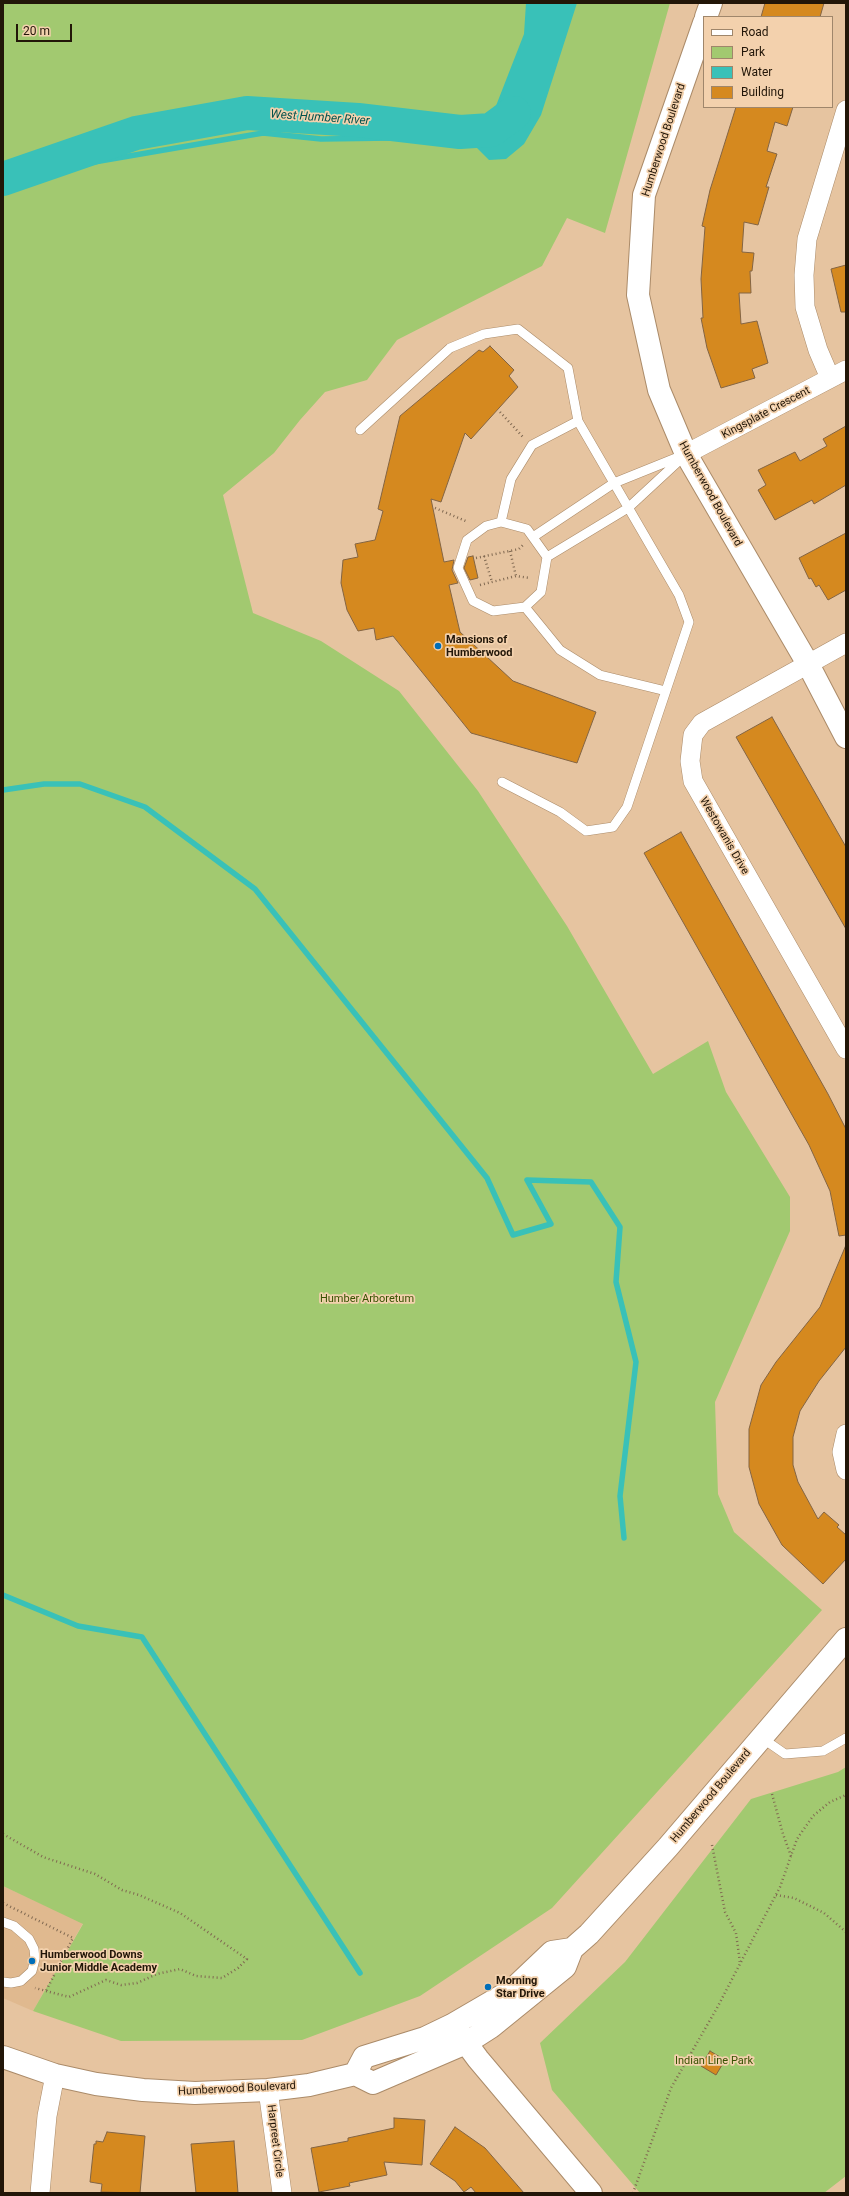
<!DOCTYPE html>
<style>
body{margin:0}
#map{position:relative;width:849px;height:2196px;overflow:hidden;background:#e6c4a0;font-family:Roboto,sans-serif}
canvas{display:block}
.frame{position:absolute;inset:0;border:4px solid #221608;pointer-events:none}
.legend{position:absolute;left:703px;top:16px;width:130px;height:92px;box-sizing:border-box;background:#f3d1ad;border:1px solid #9f866b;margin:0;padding:5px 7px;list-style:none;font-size:12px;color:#221608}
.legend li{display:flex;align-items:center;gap:8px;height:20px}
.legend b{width:20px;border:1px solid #9f866b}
.scale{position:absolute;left:16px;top:24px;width:56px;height:18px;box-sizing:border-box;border:2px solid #221608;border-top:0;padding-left:5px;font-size:12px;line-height:14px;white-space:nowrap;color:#221608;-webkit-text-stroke:3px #f3d1ad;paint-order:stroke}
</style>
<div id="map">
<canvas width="849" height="2196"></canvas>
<div class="frame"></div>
<ul class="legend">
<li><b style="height:5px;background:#fff"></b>Road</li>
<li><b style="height:11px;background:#a2c970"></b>Park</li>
<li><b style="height:11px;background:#39c1b8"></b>Water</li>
<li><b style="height:11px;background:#d5891f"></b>Building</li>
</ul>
<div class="scale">20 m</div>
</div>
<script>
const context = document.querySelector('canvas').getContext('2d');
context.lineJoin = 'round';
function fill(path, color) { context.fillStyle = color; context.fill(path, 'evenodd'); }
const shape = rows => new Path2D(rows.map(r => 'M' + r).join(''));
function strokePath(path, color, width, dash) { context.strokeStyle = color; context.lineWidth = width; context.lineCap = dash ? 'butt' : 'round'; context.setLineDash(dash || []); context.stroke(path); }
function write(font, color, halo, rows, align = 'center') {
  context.font = font + ' Roboto,sans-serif'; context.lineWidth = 3.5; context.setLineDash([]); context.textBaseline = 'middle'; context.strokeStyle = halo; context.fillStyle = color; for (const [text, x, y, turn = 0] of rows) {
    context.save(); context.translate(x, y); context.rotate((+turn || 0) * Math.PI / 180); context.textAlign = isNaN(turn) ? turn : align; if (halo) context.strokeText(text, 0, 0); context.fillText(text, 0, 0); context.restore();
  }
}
fill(shape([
 [3,1886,83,1923,33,2011,3,1998]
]), '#e0b98f');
fill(shape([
 [3,3,670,3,605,233,567,218,542,266,397,340,367,380,325,392,300,420,274,453,223,495,253,613,321,641,399,691,478,791,567,926,653,1074,708,1041,726,1092,790,1197,790,1231,715,1402,718,1494,734,1532,822,1610,552,1908,420,1996,302,2040,121,2041,33,2011,83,1924,3,1886],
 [846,1767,846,2176,824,2193,640,2193,552,2090,540,2043,625,1962,751,1799,838,1772]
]), '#a2c970');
fill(shape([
 [526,3,577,3,541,115,524,144,506,159,489,160,466,137,492,116,524,34]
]), '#39c1b8');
strokePath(shape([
 [3,187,71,166,263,133,321,139,466,137],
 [3,790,44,784,80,784,145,807,255,889,487,1178,513,1235,551,1224,527,1180,591,1182,620,1227,616,1282,636,1362,620,1496,624,1538],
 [3,1595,78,1626,142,1637,360,1973]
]), '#39c1b8', 5.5);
strokePath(shape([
 [3,179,136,133,247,113,358,120,460,132,491,130,514,113]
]), '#39c1b8', 34);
const building = shape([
 [765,3,824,3,820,17,761,17,765,3],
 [736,107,793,107,787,126,775,122,767,151,777,154,766,187,769,187,758,225,744,222,742,252,754,253,752,271,750,271,751,293,739,293,741,324,757,321,768,363,752,369,755,378,721,388,707,348,701,318,703,318,701,279,705,227,702,226,710,190,736,107],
 [846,265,846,312,841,312,831,269,846,265],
 [490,346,514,370,509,376,518,387,471,439,465,433,441,502,431,499,444,562,454,560,452,570,458,583,449,585,460,632,513,681,596,712,577,763,471,733,393,636,376,640,374,628,358,631,347,610,341,583,343,560,358,557,355,544,375,540,383,511,378,509,400,416,479,350,483,352,490,346],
 [846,426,846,485,814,504,812,500,775,520,758,490,766,485,758,470,795,452,800,461,827,446,823,439,846,426],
 [846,533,846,590,828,600,819,585,816,587,811,578,809,579,799,558,846,533],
 [473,556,478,578,470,580,464,568,468,557,473,556],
 [772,717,846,847,846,929,736,737,772,717],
 [681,832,828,1094,846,1129,846,1235,839,1236,830,1191,809,1145,644,853,681,832],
 [846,1245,846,1347,819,1381,800,1411,793,1437,793,1465,798,1482,818,1519,824,1512,839,1525,837,1527,846,1535,846,1559,823,1584,782,1545,759,1504,749,1467,749,1429,761,1385,776,1362,820,1307,846,1245],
 [710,2051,725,2060,716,2075,701,2066,710,2051],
 [394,2118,425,2120,422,2165,384,2162,387,2175,349,2183,350,2186,319,2192,311,2148,348,2141,348,2138,394,2128,394,2118],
 [455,2127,485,2148,524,2193,476,2193,471,2187,464,2192,455,2181,430,2164,455,2127],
 [107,2132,145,2136,140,2193,101,2192,102,2184,90,2182,94,2144,96,2144,96,2141,103,2142,107,2132],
 [234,2141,238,2193,196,2193,191,2144,234,2141]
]);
fill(building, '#d5891f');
strokePath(building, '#836443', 1);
const lane = shape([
 [360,430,450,348,484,334,518,329,568,368,578,421,679,595,689,622,627,807,613,827,586,831,560,812,502,782],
 [501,522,527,529,547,557,541,592,525,607,493,611,473,601,458,568,467,540,486,526,501,522],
 [501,522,511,479,532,445,578,421],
 [533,537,614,483,686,454],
 [547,557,628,508,682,458],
 [525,607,560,650,600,675,666,691],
 [762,1738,785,1754,823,1751,846,1738],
 [3,1922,14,1926,29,1939,34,1949,35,1959,32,1971,21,1981,11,1983,3,1982]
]);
const street = shape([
 [830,378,818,350,805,307,804,275,807,239,846,110],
 [686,454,846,370],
 [846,643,702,723,693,735,690,761,693,781,846,1049],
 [846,1434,842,1452,846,1470],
 [268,2090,282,2193],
 [40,2193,47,2116,55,2075]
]);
const secondary = shape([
 [706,17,711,3],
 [704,23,644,195,638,295,659,390,686,454,808,664,846,737],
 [458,2032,478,2059,591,2193],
 [3,2057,55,2075,96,2084,143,2090,195,2093,268,2090,309,2085,355,2074,373,2083,466,2043,491,2027,565,1967,572,1949,589,1934,668,1847,846,1639],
 [355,2074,364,2057,425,2038,452,2025,512,1990,552,1952,572,1949]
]);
strokePath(lane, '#ab8b69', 10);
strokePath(street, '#ab8b69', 20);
strokePath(secondary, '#ab8b69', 24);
strokePath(shape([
 [500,412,523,437],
 [435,508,468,522],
 [510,551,516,576],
 [484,556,492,582],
 [476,558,519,549,523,545],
 [480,585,516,576,530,578],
 [772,1794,783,1834,791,1856],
 [3,1834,43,1857,95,1874,122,1890,139,1895,180,1913,247,1959,238,1968,222,1978,196,1976,180,1969,157,1974,137,1983,121,1985,106,1980,69,1997,35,1988],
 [712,1845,725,1912,736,1933,740,1963],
 [776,1895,794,1898,824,1913,846,1932],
 [3,1903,73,1938,46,1991],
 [633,2193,671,2088,717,2008,780,1887,797,1839,813,1816,830,1802,846,1795]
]), '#806951', 2.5, [1, 3]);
strokePath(lane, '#fff', 9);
strokePath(street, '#fff', 19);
strokePath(secondary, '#fff', 22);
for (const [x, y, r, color] of [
 [438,646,4,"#006eb9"],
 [32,1961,4,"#006eb9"],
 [488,1987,4,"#006eb9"]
]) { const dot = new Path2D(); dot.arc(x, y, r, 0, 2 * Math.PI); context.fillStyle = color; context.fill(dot); strokePath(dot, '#f3d1ad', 1.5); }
write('11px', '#221608', '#f3d1ad', [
 ["Humberwood Boulevard",664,140,-72],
 ["Kingsplate Crescent",766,413,-28],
 ["Humberwood Boulevard",710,494,61],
 ["Westowanis Drive",724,836,60],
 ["Humberwood Boulevard",711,1796,-50],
 ["Humberwood Boulevard",237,2089,-3],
 ["Harpreet Circle",275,2141,83]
]);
write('bold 11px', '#221608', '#f3d1ad', [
 ["Mansions of",446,640],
 ["Humberwood",446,653],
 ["Humberwood Downs",40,1955],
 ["Junior Middle Academy",40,1968],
 ["Morning",496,1981],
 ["Star Drive",496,1994]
], 'left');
write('11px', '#375202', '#f3d1ad', [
 ["Humber Arboretum",367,1299],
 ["Indian Line Park",714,2061]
]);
write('italic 12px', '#00524d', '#f3d1ad', [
 ["West Humber River",320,118,4]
]);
</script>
